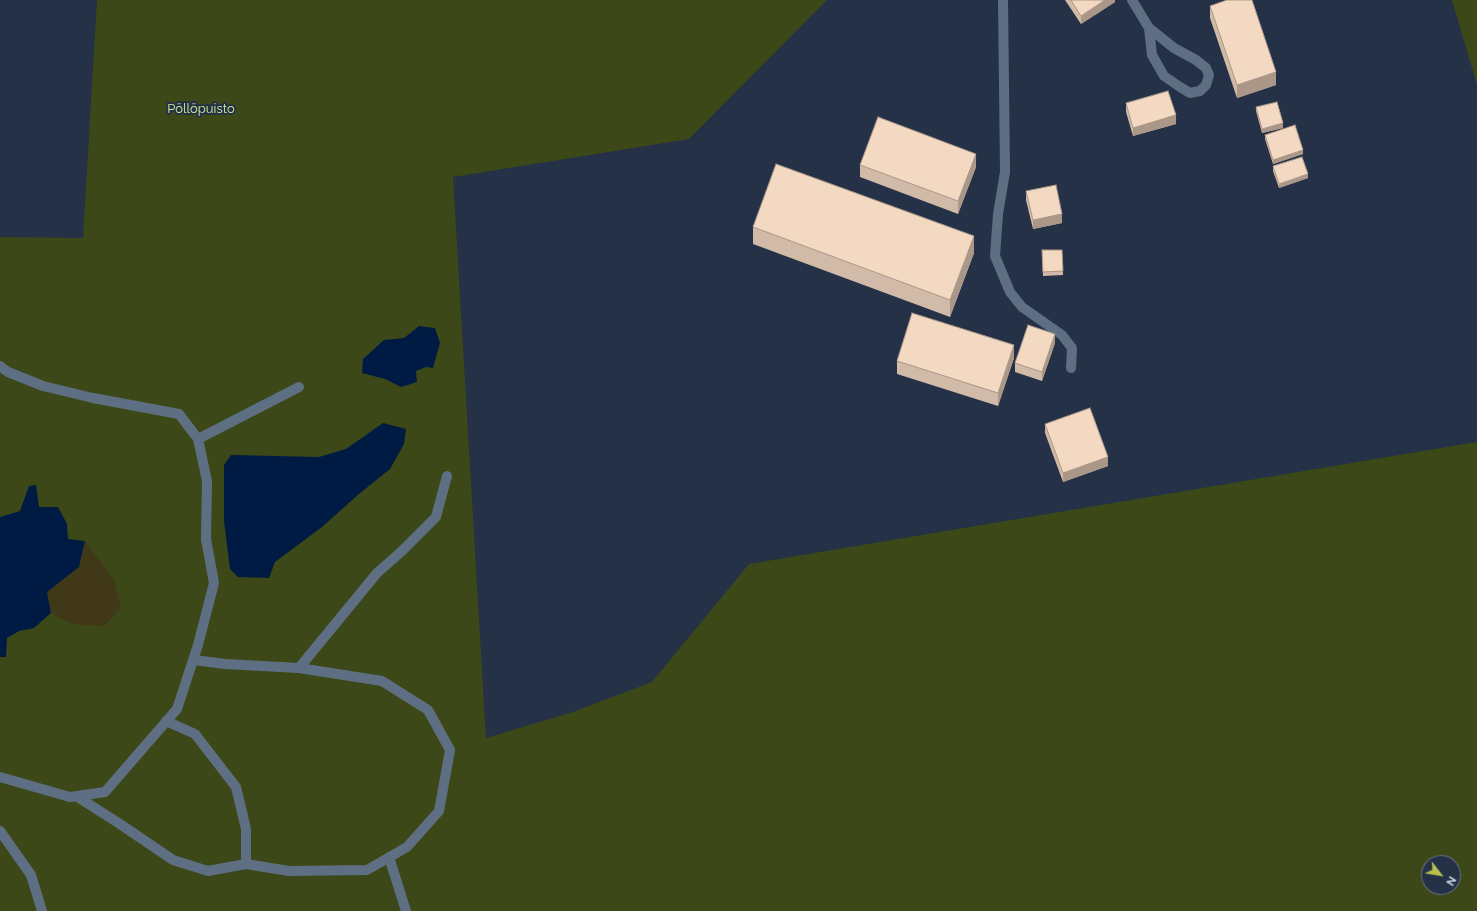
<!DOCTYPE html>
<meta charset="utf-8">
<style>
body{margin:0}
#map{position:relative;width:1477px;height:911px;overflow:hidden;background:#253147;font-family:Raleway,sans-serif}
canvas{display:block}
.north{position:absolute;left:1421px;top:855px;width:40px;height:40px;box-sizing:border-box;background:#253147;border:1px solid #697487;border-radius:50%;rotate:121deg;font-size:11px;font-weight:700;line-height:16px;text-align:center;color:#d0d8e6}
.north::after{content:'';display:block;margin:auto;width:14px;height:18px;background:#b6c149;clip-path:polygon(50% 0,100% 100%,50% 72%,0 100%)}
</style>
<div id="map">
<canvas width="1477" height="911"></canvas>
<div class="north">N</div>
</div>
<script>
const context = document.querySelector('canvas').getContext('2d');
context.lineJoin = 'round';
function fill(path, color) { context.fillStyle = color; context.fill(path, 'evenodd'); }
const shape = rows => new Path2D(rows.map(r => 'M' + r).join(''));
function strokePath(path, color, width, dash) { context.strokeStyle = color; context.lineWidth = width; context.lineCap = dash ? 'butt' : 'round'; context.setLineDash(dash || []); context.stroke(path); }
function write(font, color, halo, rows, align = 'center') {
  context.font = font + ' Raleway,sans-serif'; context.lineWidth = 4; context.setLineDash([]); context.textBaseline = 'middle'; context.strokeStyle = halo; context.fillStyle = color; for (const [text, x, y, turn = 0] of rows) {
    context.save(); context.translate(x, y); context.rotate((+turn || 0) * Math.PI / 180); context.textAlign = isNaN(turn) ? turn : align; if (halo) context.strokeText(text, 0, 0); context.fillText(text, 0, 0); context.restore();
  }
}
fill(shape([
 [97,0,827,0,689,139,453,177,486,738,573,712,652,682,749,564,1477,442,1477,911,0,911,0,237,83,238],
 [1429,863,1453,863,1453,887,1429,887],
 [1452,0,1477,0,1477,85]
]), '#3c4817');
fill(shape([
 [85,541,114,580,121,608,104,626,72,624,51,613,47,592,79,567]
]), '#413818');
fill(shape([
 [419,326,435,328,440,343,433,368,426,367,416,371,417,382,401,387,385,379,362,373,363,359,384,340,404,338],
 [383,423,406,429,404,444,390,469,359,494,322,527,275,562,269,578,238,577,230,569,224,521,224,465,231,455,319,457,346,449],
 [36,485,39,507,58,507,67,524,68,539,85,541,79,567,47,592,51,613,34,628,19,631,7,638,6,657,0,657,0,517,20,511,29,486]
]), '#001b43');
strokePath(shape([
 [1003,0,1005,172,998,214,995,256,1010,292,1022,307,1062,335,1072,348,1071,368],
 [1132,0,1149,28,1152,55,1164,76,1180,87,1190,93,1200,91,1206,85,1209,75,1206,68,1196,60,1174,48,1149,28],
 [0,366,8,372,43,386,93,398,179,414,198,439,207,481,206,539,214,583,198,645,177,709,105,792,70,797,0,777],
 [198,439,299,387],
 [299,668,377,573,402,551,436,517,447,476],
 [166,721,195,734,236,787,246,829,246,864,289,871,367,870,407,847,439,811,450,750,428,710,382,681,299,668,225,664,194,660],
 [76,796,120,824,173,860,208,871,246,864],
 [0,831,31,875,42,911],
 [389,857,406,911]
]), '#5e6f83', 10);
fill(shape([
 [1065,0,1115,0,1115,2,1081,24],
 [1210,6,1276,85,1237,98,1210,18],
 [1126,103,1176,124,1133,136,1126,112],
 [1256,107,1283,128,1262,133,1256,111],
 [1265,135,1303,154,1273,164,1265,139],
 [860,165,976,167,958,214,860,177],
 [1273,166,1308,178,1279,188,1273,171],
 [1026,191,1062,223,1033,229,1026,200],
 [753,227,974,253,950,317,753,244],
 [1062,250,1063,275,1043,276,1042,255],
 [1055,343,1042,381,1015,372,1015,363],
 [1014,358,998,406,897,374,897,361],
 [1045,424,1108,466,1063,482,1045,433]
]), '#d1baa7');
fill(shape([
 [1105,0,1115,0,1115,2,1081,24,1081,16],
 [1276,72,1276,85,1237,98,1237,85],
 [1176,115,1176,124,1133,136,1133,128],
 [1283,123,1283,128,1262,133,1262,129],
 [1303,150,1303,154,1273,164,1273,160],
 [976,154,976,167,958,214,958,201],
 [1308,174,1308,178,1279,188,1279,184],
 [1062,214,1062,223,1033,229,1033,220],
 [974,236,974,253,950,317,950,300],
 [1055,334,1055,343,1042,381,1042,372],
 [1014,345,1014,358,998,406,998,393],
 [1108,457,1108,466,1063,482,1063,473]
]), '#aa9788');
const building = shape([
 [1071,0,1105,0,1081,16,1071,0],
 [1227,0,1252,0,1276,72,1237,85,1210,6,1227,0],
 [1168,91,1176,115,1133,128,1126,103,1168,91],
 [1277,102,1283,123,1262,129,1256,107,1277,102],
 [878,117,976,154,958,201,860,165,878,117],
 [1295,125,1303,150,1273,160,1265,135,1295,125],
 [1302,157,1308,174,1279,184,1273,166,1302,157],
 [776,164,974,236,950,300,753,227,776,164],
 [1056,185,1062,214,1033,220,1026,191,1056,185],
 [1042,250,1062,250,1063,271,1043,272,1042,250],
 [912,313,1014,345,998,393,897,361,912,313],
 [1028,325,1055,334,1042,372,1015,363,1028,325],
 [1090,408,1108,457,1063,473,1045,424,1090,408]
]);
fill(building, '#f3d8c2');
strokePath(building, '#aa9788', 1);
write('13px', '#d3ec95', '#253147', [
 ["Pöllöpuisto",201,109]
]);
</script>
